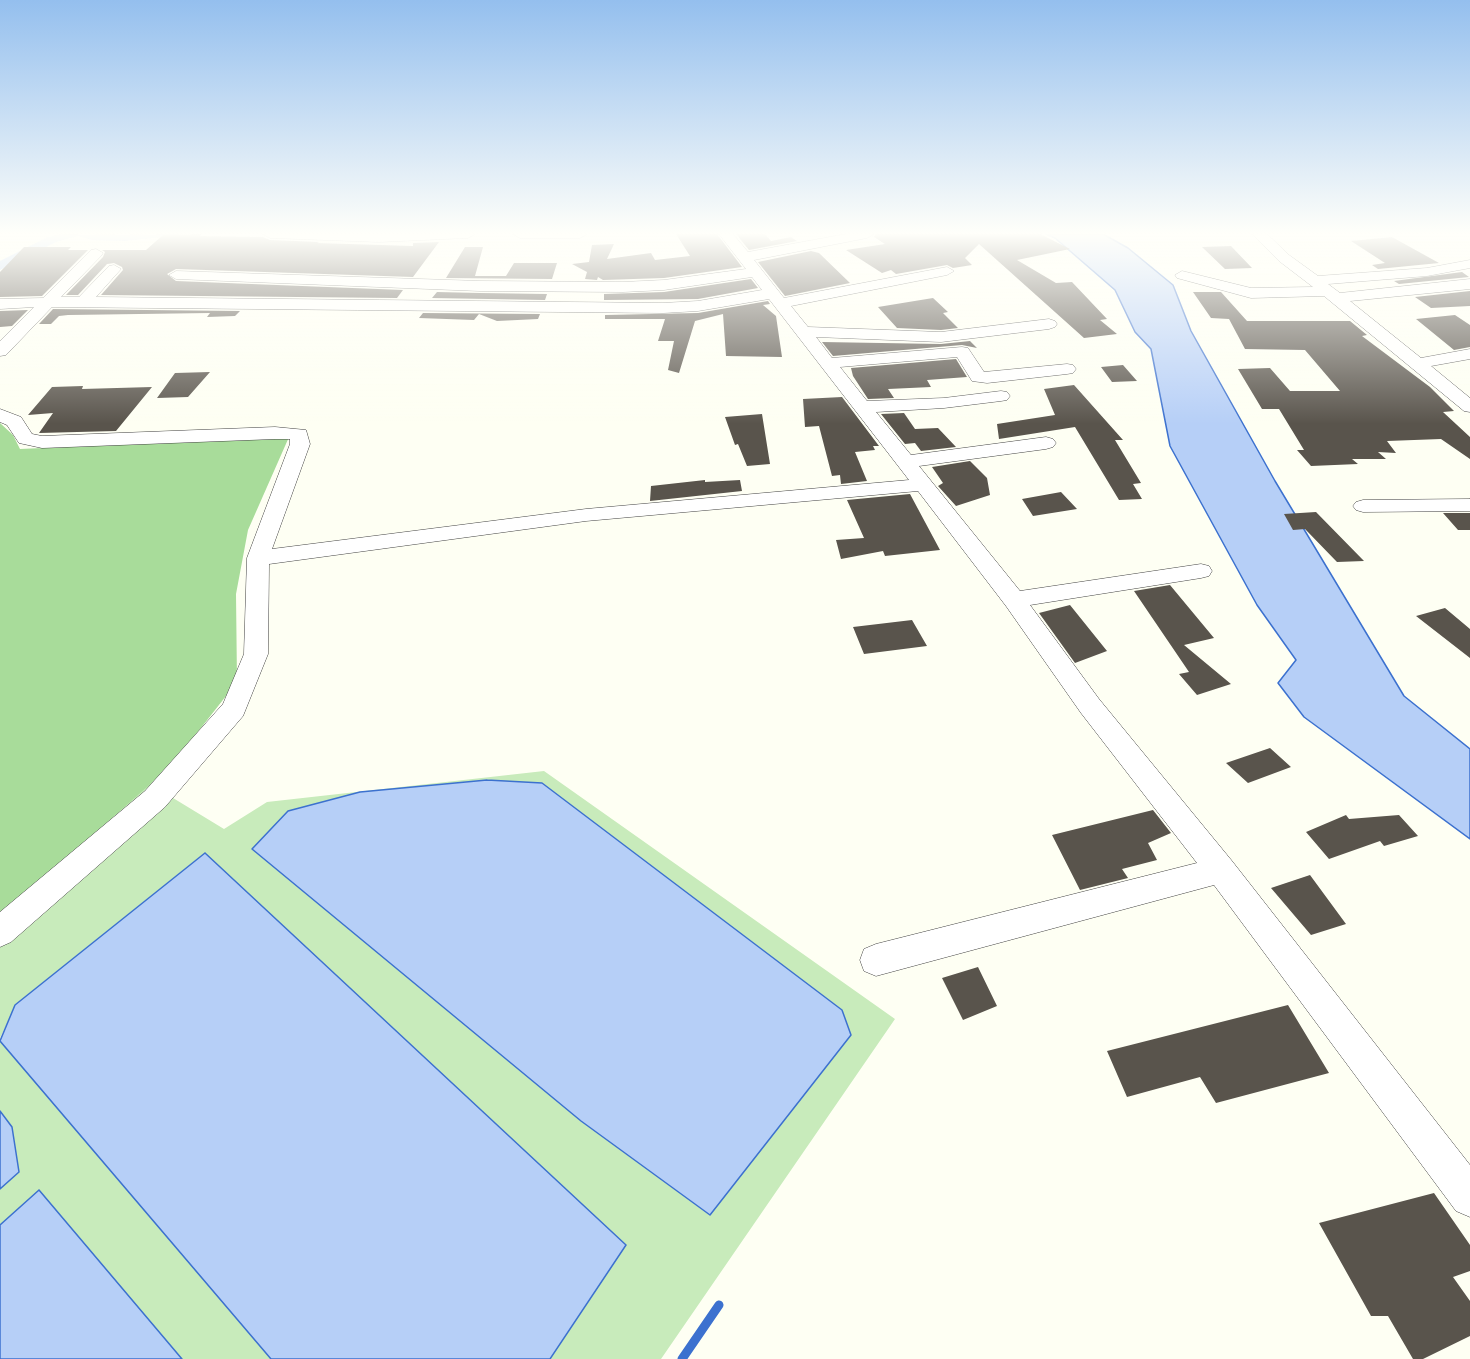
<!DOCTYPE html>
<style>
body{margin:0}
canvas{display:block;background:#fefff3}
</style>
<canvas width="1470" height="1359"></canvas>
<script>
const context = document.querySelector('canvas').getContext('2d');
context.lineJoin = 'round';
function fill(path, color) { context.fillStyle = color; context.fill(path, 'evenodd'); }
const shape = rows => new Path2D(rows.map(r => 'M' + r).join(''));
function strokePath(path, color, width, dash) { context.strokeStyle = color; context.lineWidth = width; context.lineCap = dash ? 'butt' : 'round'; context.setLineDash(dash || []); context.stroke(path); }
fill(shape([
 [544,771,895,1019,661,1359,550,1359,626,1245,16,1005,0,1038,0,917,150,784,224,829,267,802],
 [487,780,357,934,252,849,288,811,360,792],
 [0,1041,271,1359,182,1359,39,1191,0,1225,0,1189,19,1172,12,1127,0,1111]
]), '#c8ebbb');
fill(shape([
 [0,423,13,435,20,449,289,437,248,530,236,594,237,682,171,766,0,917]
]), '#a8dc9a');
const water = shape([
 [1046,234,1103,234,1128,248,1173,285,1191,331,1275,481,1404,696,1470,749,1470,839,1304,717,1278,683,1296,660,1257,605,1170,446,1151,349,1135,332,1115,290,1055,238,1046,234],
 [487,780,542,783,842,1010,851,1035,710,1215,581,1121,252,849,288,811,360,792,487,780],
 [205,853,626,1245,550,1359,271,1359,0,1041,15,1005,205,853],
 [0,1111,12,1127,19,1172,0,1189,0,1111],
 [39,1190,182,1359,0,1359,0,1225,39,1190]
]);
fill(water, '#b6cff7');
strokePath(water, '#3c71cf', 1.5);
strokePath(shape([
 [682,1359,719,1305]
]), '#3c71cf', 9);
fill(shape([
 [60,234,124,235,169,234,163,237,124,241,92,240,78,236,56,242,0,270,0,261,48,237,60,234]
]), '#b6cff7');
fill(shape([
 [202,234,200,236,263,237,270,240,319,242,317,243,413,246,413,243,439,242,413,277,176,269,167,274,176,281,403,290,397,298,101,295,123,270,122,267,114,263,107,264,78,295,66,295,103,257,105,252,102,250,146,250,163,235],
 [676,234,717,234,742,267,664,278,603,280,598,277,597,280,585,279,587,272,572,264,589,262,592,245,614,244,607,259,651,253,655,260,690,256],
 [736,234,765,234,771,241,791,237,797,241,749,250],
 [876,234,1040,234,1070,249,1017,260,1056,283,1072,282,1107,319,1100,320,1117,334,1084,338,979,244,965,258,972,265,953,268,947,265,896,274,891,270,882,273,846,250,885,244,874,237],
 [1392,237,1439,263,1378,269,1372,265,1385,263,1351,241],
 [1231,246,1252,268,1225,269,1202,247],
 [24,247,71,247,68,250,88,250,42,296,0,297,0,272],
 [465,247,483,247,475,276,506,276,514,263,557,263,552,279,446,278],
 [811,251,819,253,850,283,785,296,758,262],
 [1462,272,1469,277,1399,284,1394,281],
 [751,279,758,288,698,299,604,300,604,294,664,292],
 [1470,291,1470,306,1431,308,1415,297],
 [437,292,480,293,547,294,545,300,432,298],
 [1193,292,1221,292,1247,321,1350,321,1367,335,1362,336,1430,387,1454,411,1443,412,1470,437,1470,459,1441,439,1387,441,1396,453,1378,452,1386,459,1352,459,1358,464,1311,466,1297,450,1304,450,1279,409,1262,409,1238,369,1270,368,1290,391,1340,391,1305,350,1245,349,1229,319,1211,318],
 [933,298,948,312,943,313,958,328,941,330,897,328,878,307],
 [768,301,770,304,763,305,776,316,782,357,726,356,723,314,695,321,679,373,668,370,674,341,658,341,665,319,605,319,605,315,698,313],
 [53,309,240,311,235,316,207,317,210,313,68,315,59,316,51,324,39,324],
 [28,310,12,326,0,327,0,311],
 [423,313,540,314,538,319,497,321,479,314,474,320,419,318],
 [1455,315,1470,325,1470,347,1454,350,1416,319],
 [970,341,977,348,962,345,833,356,822,342,941,344],
 [956,359,967,377,927,380,931,387,888,389,894,398,868,399,853,376,851,368],
 [1123,365,1137,381,1112,382,1101,367],
 [210,372,188,397,157,398,175,373],
 [1074,385,1123,440,1115,440,1141,483,1133,484,1142,499,1119,500,1075,427,999,439,997,424,1055,415,1044,389],
 [83,386,82,389,152,387,116,431,39,433,53,413,28,415,52,387],
 [842,397,879,446,873,446,875,450,855,452,867,481,841,484,840,475,832,476,819,426,805,427,803,399],
 [904,413,915,429,938,428,956,447,921,451,915,443,905,444,881,414],
 [762,414,770,464,747,466,738,444,735,445,725,417],
 [970,461,987,478,990,495,956,506,938,486,943,483,932,467],
 [705,480,705,482,740,480,742,491,650,501,651,486],
 [1061,492,1077,509,1033,516,1022,499],
 [910,494,940,550,885,556,883,551,841,559,836,540,864,538,847,500],
 [1316,512,1364,561,1337,562,1305,529,1293,530,1284,514],
 [1443,513,1470,513,1470,530,1458,530],
 [1170,585,1214,638,1184,645,1231,684,1197,695,1179,674,1189,672,1134,591],
 [1070,605,1107,651,1075,663,1039,613],
 [1445,608,1470,629,1470,658,1416,616],
 [912,620,927,646,864,654,853,627],
 [1270,748,1291,767,1248,783,1226,763],
 [1153,810,1171,833,1148,843,1157,860,1122,869,1128,878,1080,890,1052,835],
 [1346,815,1349,819,1399,815,1418,836,1384,846,1380,841,1329,859,1306,832],
 [1310,875,1346,924,1311,935,1271,888],
 [978,967,997,1006,963,1020,942,978],
 [1288,1005,1329,1073,1216,1103,1200,1077,1127,1097,1107,1051],
 [1434,1193,1470,1245,1470,1271,1453,1277,1470,1301,1470,1336,1423,1359,1413,1359,1388,1316,1371,1316,1319,1223]
]), '#59544c');
const minor = shape([
 [263,234,475,234,468,238,379,242,270,238,263,234],
 [513,234,587,234,580,238,520,238,513,234],
 [719,234,733,234,748,252,846,234,874,234,867,238,754,260,784,298,947,267,954,271,947,275,791,306,808,327,941,332,1049,319,1055,321,1057,324,1055,327,1049,329,941,342,816,337,832,358,962,347,968,348,984,372,1067,364,1073,365,1076,369,1073,373,1067,374,987,383,972,381,957,357,840,367,867,401,944,398,1001,391,1007,392,1010,396,1007,400,1001,401,944,408,876,412,911,455,1046,437,1053,439,1056,443,1053,447,1046,449,919,466,1020,591,1201,564,1209,566,1212,571,1209,576,1201,578,1030,605,1099,699,1232,861,1470,1165,1470,1217,1456,1211,1214,885,876,976,864,971,860,960,864,949,876,944,1197,863,1081,713,1006,606,918,491,586,521,269,564,268,654,243,716,165,807,11,942,0,947,0,912,145,791,223,704,244,654,247,558,290,444,290,439,275,439,42,448,19,443,7,425,0,422,0,409,21,417,32,434,42,436,275,427,306,430,310,444,272,549,586,509,909,480,769,299,698,311,663,313,52,307,6,355,0,356,0,341,34,307,0,309,0,299,43,298,91,250,96,249,103,253,101,256,61,297,79,297,109,266,114,265,121,269,96,297,663,303,698,301,762,290,752,277,664,290,623,292,480,291,176,279,169,275,176,271,480,281,623,282,664,280,746,269,719,234],
 [1252,234,1267,234,1289,255,1318,276,1427,268,1470,260,1470,268,1427,276,1328,284,1340,293,1470,279,1470,289,1350,301,1421,358,1470,349,1470,359,1431,366,1470,398,1470,412,1464,411,1324,296,1251,298,1177,278,1175,275,1182,271,1251,288,1313,287,1279,261,1252,234],
 [1470,499,1470,511,1363,512,1356,510,1353,506,1356,502,1363,500,1470,499]
]);
strokePath(minor, '#434343', 1);
fill(minor, '#fff');
const sky = context.createLinearGradient(0, 0, 0, 424);
sky.addColorStop(0, '#94bfee');
sky.addColorStop(0.55, '#fffffa');
sky.addColorStop(1, '#fffffa00');
context.fillStyle = sky;
context.fillRect(0, 0, 1470, 424);
</script>
